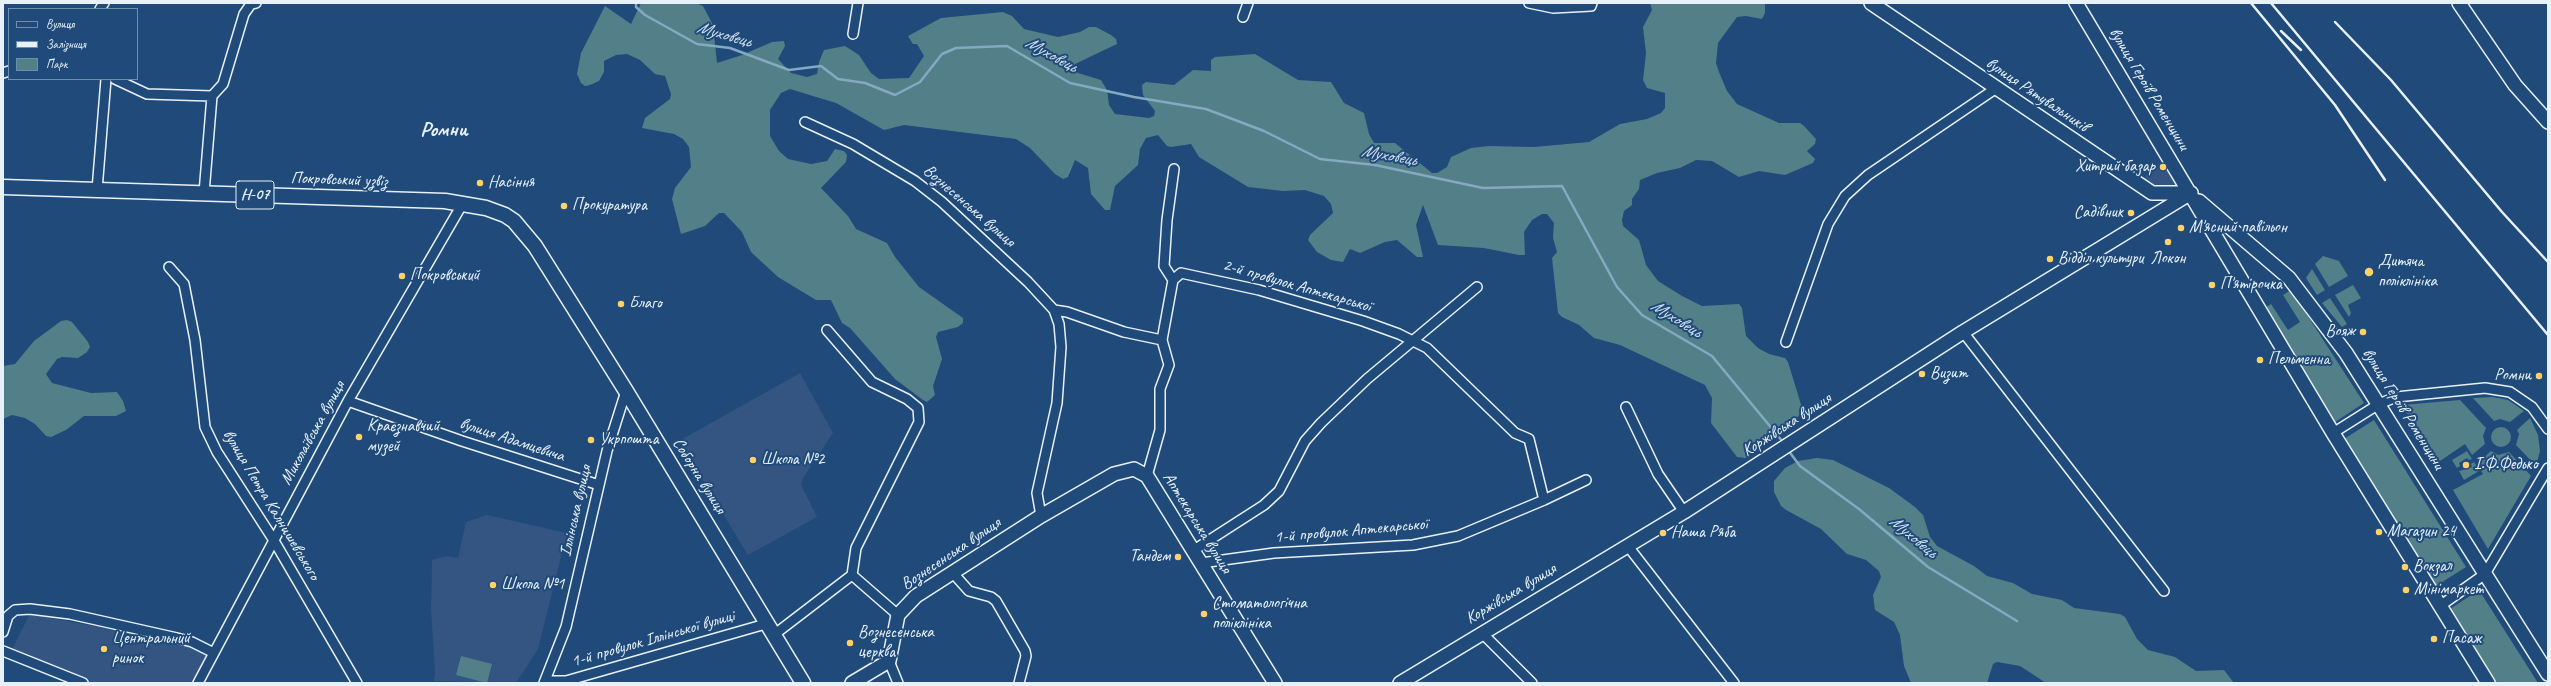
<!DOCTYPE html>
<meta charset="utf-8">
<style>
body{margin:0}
#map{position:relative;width:2551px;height:686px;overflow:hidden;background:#1f4a7a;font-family:Caveat,sans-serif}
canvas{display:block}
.frame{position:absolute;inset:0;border:4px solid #e8f1f8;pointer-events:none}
.legend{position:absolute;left:8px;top:8px;width:130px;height:72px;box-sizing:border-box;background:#1f4a7a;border:1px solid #6f8dac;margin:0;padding:5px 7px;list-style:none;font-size:12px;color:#e8f1f8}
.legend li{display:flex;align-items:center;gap:8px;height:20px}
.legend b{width:20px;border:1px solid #6f8dac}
</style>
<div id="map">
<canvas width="2551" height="686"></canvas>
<div class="frame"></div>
<ul class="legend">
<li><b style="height:5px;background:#1f4a7a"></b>Вулиця</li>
<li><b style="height:5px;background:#e8f1f8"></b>Залізниця</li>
<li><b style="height:11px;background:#527f88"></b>Парк</li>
</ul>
</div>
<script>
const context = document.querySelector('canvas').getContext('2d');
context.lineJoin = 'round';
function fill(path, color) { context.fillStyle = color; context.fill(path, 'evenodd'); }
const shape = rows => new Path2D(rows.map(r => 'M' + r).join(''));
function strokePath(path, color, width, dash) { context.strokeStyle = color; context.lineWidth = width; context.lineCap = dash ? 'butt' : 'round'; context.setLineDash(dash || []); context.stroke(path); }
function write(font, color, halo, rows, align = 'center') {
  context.font = font + ' Caveat,sans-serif'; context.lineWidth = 4; context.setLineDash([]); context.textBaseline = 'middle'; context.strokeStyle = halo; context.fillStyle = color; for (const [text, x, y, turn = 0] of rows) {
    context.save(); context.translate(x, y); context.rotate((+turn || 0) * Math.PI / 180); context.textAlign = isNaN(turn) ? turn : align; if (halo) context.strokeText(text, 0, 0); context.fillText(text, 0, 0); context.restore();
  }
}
fill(shape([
 [2165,159,2186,189,2155,190,2141,183,2146,175],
 [800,373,833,433,803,478,801,485,817,517,748,555,679,441],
 [487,515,567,533,538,649,516,683,434,681,435,671,431,609,432,560,446,556,458,558,466,522],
 [30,614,183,643,210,655,196,683,68,683,8,657]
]), '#345582');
fill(shape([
 [641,3,696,3,703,6,713,25,717,63,742,55,772,42,784,41,785,46,778,59,791,73,807,77,817,74,819,62,824,50,845,46,859,55,871,73,879,79,909,78,924,56,917,44,913,44,908,36,941,18,1003,12,1012,16,1024,29,1058,37,1080,32,1089,27,1096,27,1111,35,1116,39,1117,44,1075,64,1075,69,1078,73,1101,80,1107,90,1109,105,1115,114,1149,118,1154,116,1155,111,1143,95,1142,85,1146,82,1174,85,1193,70,1211,71,1211,60,1215,57,1255,54,1298,80,1331,82,1344,103,1364,113,1369,134,1374,143,1395,143,1432,173,1437,173,1447,167,1451,157,1471,148,1489,146,1534,147,1589,142,1620,124,1647,119,1661,113,1665,108,1665,93,1647,88,1643,80,1646,53,1643,27,1652,10,1650,3,1765,3,1765,13,1762,19,1746,16,1737,17,1718,43,1716,63,1719,72,1727,91,1737,104,1779,123,1800,123,1804,126,1816,139,1815,144,1807,151,1815,159,1813,163,1785,175,1759,171,1739,177,1712,161,1696,160,1680,168,1657,173,1640,180,1639,189,1632,199,1632,205,1624,211,1622,220,1623,226,1639,240,1646,265,1658,281,1682,296,1702,306,1739,304,1742,308,1746,336,1758,348,1769,354,1785,358,1788,362,1803,411,1786,430,1771,438,1746,458,1737,457,1711,423,1712,398,1705,385,1620,345,1594,338,1579,325,1562,317,1558,313,1552,258,1557,252,1553,238,1554,223,1547,214,1542,214,1532,220,1524,232,1525,255,1519,255,1484,248,1438,245,1423,205,1416,225,1423,257,1417,257,1397,240,1385,242,1360,253,1350,249,1343,262,1331,260,1317,252,1308,240,1310,235,1333,213,1331,204,1324,196,1305,190,1283,191,1248,187,1199,157,1191,144,1171,147,1167,146,1158,135,1146,138,1140,149,1138,165,1115,186,1110,210,1105,210,1091,194,1088,168,1075,160,1068,177,1063,179,1055,174,1030,148,1016,139,904,125,884,130,836,103,790,89,781,93,770,110,770,136,779,151,788,159,811,164,827,161,835,149,844,151,847,155,846,162,821,188,848,216,856,229,887,243,895,257,919,287,963,318,963,323,958,327,938,332,936,337,942,359,933,386,935,395,927,402,923,400,895,379,850,328,842,323,831,300,816,300,778,277,751,252,742,232,724,213,719,213,705,226,681,234,672,199,675,188,691,167,689,147,683,139,674,134,642,128,645,118,670,99,671,94,665,76,655,74,640,60,627,54,616,55,604,61,604,72,599,81,590,85,585,86,581,83,577,74,581,53,605,6,631,24],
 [2323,256,2339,261,2348,276,2329,287,2315,264],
 [2312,269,2325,290,2317,295,2306,278],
 [2353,285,2361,298,2348,305,2351,313,2349,317,2335,295],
 [2291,290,2364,403,2335,422,2263,309,2271,304,2288,330,2300,322,2283,295],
 [2330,298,2347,324,2342,327,2322,303],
 [67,320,72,322,88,342,90,347,87,352,78,358,62,357,57,359,46,374,52,383,91,393,117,392,123,401,126,411,116,416,84,416,66,430,51,437,46,436,35,424,25,418,12,415,3,419,3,366,15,364,34,341,61,321],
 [2493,397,2508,400,2524,411,2510,422,2500,419,2494,421,2473,398],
 [2460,400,2486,428,2483,436,2485,444,2472,455,2465,444,2437,463,2402,405],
 [2530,418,2538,435,2540,451,2536,466,2516,445,2519,434,2517,430],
 [2374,420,2466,567,2436,586,2344,439],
 '2491 437a10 10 0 1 1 20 0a10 10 0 1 1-20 0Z',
 [2467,451,2472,459,2469,460,2467,458,2459,463,2460,466,2457,468,2452,460],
 [2491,451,2498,455,2509,452,2531,476,2488,549,2453,490,2483,474,2477,464],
 [1817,458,1833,460,1889,488,1915,507,1923,515,1930,537,1937,546,1974,566,1987,576,2013,583,2032,594,2062,600,2074,608,2120,614,2125,617,2137,639,2148,650,2175,657,2196,671,2224,670,2234,683,2046,683,2020,666,1997,662,1993,664,1987,683,1911,683,1904,666,1900,635,1894,622,1875,610,1873,595,1881,577,1879,571,1866,560,1847,554,1821,529,1786,510,1781,506,1774,492,1774,481,1785,468,1798,461],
 [2474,462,2479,471,2464,480,2459,471,2472,467,2471,464],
 [2479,590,2538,683,2497,683,2450,609],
 [461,656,492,664,487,683,456,675]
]), '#527f88');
strokePath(shape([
 [636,3,636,7,645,15,697,44,730,48,789,70,821,66,838,79,865,83,895,95,920,82,942,54,956,48,1007,46,1070,83,1134,97,1206,109,1264,131,1320,159,1375,165,1483,188,1562,186,1617,287,1642,315,1712,356,1783,442],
 [1788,450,1800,466,1859,509,1928,567,2017,621]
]), '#84a9c1', 2.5);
const street = shape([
 [1529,3,1553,8,1591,6,1592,3],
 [100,9,104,3],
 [1243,17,1248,3],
 [853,34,858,3],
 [3,73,9,71],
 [115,79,147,94,212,96],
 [805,122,853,144,915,181,942,202,1028,282,1054,310,1059,324,1061,347,1057,403,1037,493,1041,516],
 [97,190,106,79],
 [204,193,212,96,223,84,244,14,251,4,256,3],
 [169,267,184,284,195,340,205,427,217,452,273,539,357,683],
 [1173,280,1181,273,1259,290,1363,321,1399,334,1427,348,1515,433,1529,439,1544,500],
 [1054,310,1067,312,1124,332,1162,340,1173,280,1164,266,1167,220,1174,169],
 [1963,332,2164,591],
 [1786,342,1828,224,1845,196,1868,175,1995,89],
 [348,401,462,441,599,485],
 [1626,407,1658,474,1684,512],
 [2333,433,2379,404,2396,397,2485,388,2510,392,2532,407,2548,429],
 [1147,476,1160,430,1160,389,1169,365,1162,340],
 [1627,545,1734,683],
 [1194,550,1264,505,1279,491,1305,441,1321,423,1367,379,1477,287],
 [1201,563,1274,553,1413,545,1458,536,1544,500,1586,480],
 [952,572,969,591,991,597,996,601,1025,651,1026,656,1019,683],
 [852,575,898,615],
 [2440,606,2485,574,2548,468],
 [3,632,8,616,15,610,30,609,70,614,177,638,192,642,214,653],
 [1482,633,1532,683],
 [775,634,852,575,856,548,919,422,918,408,907,399,872,382,827,330],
 [3,651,83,683],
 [889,661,898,683],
 [545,681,566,681,769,623],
 [198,683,348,401,463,203],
 [544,683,566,627,607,451,626,391]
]);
const secondary = shape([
 [1871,3,2152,193,2191,193],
 [2076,3,2333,433,2488,683],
 [2459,3,2515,85,2548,122],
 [2199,201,2289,278,2346,353,2548,674],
 [852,683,889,661,898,615,916,596,1041,516,1114,474,1134,469,1147,476,1275,683],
 [1400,683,1684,512,1963,332,2191,193]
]);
const primary = shape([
 [3,187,445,201,486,208,505,215,514,221,535,246,626,391,803,683]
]);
strokePath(street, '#e8f1f8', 12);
strokePath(secondary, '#e8f1f8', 16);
strokePath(primary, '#e8f1f8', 17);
strokePath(street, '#1f4a7a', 9);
strokePath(secondary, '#1f4a7a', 13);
strokePath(primary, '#1f4a7a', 14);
strokePath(shape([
 [2251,3,2335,105,2385,180],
 [2271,3,2548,335],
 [2335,22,2391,80,2502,212,2548,262],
 [2281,31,2301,50]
]), '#e8f1f8', 2.5);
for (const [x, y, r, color] of [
 [2163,167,4,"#ffd166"],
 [480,183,4,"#ffd166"],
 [564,206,4,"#ffd166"],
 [2131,213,4,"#ffd166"],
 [2181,228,4,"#ffd166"],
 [2168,242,4,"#ffd166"],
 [2050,259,4,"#ffd166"],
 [2369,272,5,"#ffd166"],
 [402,276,4,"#ffd166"],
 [2212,285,4,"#ffd166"],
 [621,304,4,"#ffd166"],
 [2363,332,4,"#ffd166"],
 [2260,360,4,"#ffd166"],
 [1922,374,4,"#ffd166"],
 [2539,376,4,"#ffd166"],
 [359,437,4,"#ffd166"],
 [591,440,4,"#ffd166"],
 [753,460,4,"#ffd166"],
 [2466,465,4,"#ffd166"],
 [2379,532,4,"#ffd166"],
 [1663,533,4,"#ffd166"],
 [1178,557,4,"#ffd166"],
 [2405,567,4,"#ffd166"],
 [493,585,4,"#ffd166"],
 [2406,590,4,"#ffd166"],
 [1204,614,4,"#ffd166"],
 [2434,639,4,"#ffd166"],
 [850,643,4,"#ffd166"],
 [104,649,4,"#ffd166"]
]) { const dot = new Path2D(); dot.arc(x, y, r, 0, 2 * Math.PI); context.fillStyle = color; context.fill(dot); strokePath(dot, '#1f4a7a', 1.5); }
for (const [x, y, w] of [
 [255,195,38]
]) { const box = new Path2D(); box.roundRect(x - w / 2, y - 14, w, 28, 3); context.fillStyle = '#1f4a7a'; context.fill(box); strokePath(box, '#e8f1f8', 1); }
write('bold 16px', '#e8f1f8', null, [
 ["Н-07",255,195]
]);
write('17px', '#e8f1f8', '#1f4a7a', [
 ["вулиця Героїв Роменщини",2149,89,59],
 ["вулиця Рятувальників",2037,95,34],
 ["Покровський узвіз",339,180,2],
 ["Вознесенська вулиця",969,206,41],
 ["2-й провулок Аптекарської",1297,286,16],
 ["вулиця Героїв Роменщини",2403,409,58],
 ["Коржівська вулиця",1787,425,-33],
 ["Миколаївська вулиця",313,433,-61],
 ["вулиця Адамцевича",512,440,18],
 ["Соборна вулиця",699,476,58],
 ["вулиця Петра Калнишевського",271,505,59],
 ["Іллінська вулиця",576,511,-77],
 ["Аптекарська вулиця",1197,523,58],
 ["1-й провулок Аптекарської",1351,531,-5],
 ["Вознесенська вулиця",951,554,-34],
 ["Коржівська вулиця",1511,594,-31],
 ["1-й провулок Іллінської вулиці",653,639,-16]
]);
write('17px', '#e8f1f8', '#1f4a7a', [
 ["Хитрий базар",2155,167,"right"],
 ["Насіння",488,183],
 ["Прокуратура",572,206],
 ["Садівник",2123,213,"right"],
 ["М'ясний павільон",2189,228],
 ["Відділ культури",2058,259],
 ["Локон",2168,259,"center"],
 ["Дитяча",2378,262],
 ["поліклініка",2378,282],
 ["Покровський",410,276],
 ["П'ятірочка",2220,285],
 ["Благо",629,304],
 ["Вояж",2355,332,"right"],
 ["Пельменна",2268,360],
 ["Визит",1930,374],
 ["Ромни",2531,376,"right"],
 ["Краєзнавчий",367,427],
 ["музей",367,447],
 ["Укрпошта",599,440],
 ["Школа №2",761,460],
 ["І.Ф.Федько",2474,465],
 ["Магазин 24",2387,532],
 ["Наша Ряба",1671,533],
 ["Тандем",1170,557,"right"],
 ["Вокзал",2413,567],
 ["Школа №1",501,585],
 ["Мінімаркет",2414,590],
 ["Стоматологічна",1212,604],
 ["поліклініка",1212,624],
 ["Вознесенська",858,633],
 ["церква",858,653],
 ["Центральний",112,639],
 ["ринок",112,659],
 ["Пасаж",2442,639]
], 'left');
write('italic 18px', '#cfdfea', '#1f4a7a', [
 ["Муховець",724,35,16],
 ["Муховець",1051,55,29],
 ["Муховець",1389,156,10],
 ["Муховець",1676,319,32],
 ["Муховець",1913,537,40]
]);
write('bold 21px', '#e8f1f8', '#1f4a7a', [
 ["Ромни",444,130]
]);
</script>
